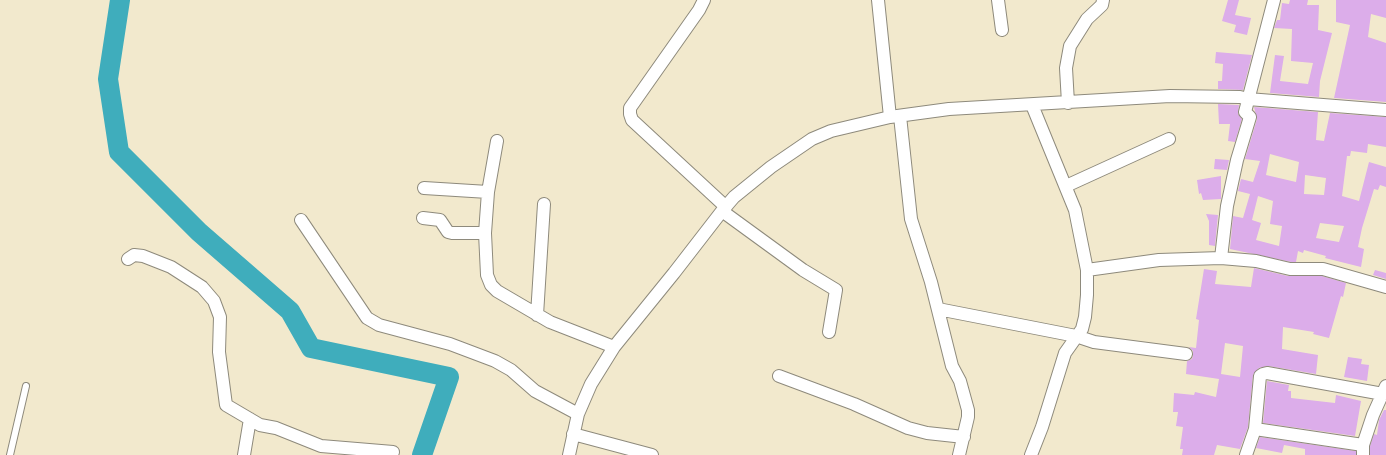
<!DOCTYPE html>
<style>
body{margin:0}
canvas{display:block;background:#f2e9cd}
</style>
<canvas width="1386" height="455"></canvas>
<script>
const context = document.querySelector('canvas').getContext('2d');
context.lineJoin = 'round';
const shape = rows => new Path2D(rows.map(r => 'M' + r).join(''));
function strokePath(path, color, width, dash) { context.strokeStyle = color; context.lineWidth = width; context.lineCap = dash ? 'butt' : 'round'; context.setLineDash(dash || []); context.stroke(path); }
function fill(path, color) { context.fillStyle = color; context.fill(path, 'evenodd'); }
strokePath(shape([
 [120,0,108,79,119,152,199,232,290,311,311,348,449,377,422,455]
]), '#3fadbc', 20);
fill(shape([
 [1228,0,1239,0,1235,15,1251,18,1247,35,1234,32,1236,25,1222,21],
 [1290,0,1308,0,1307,5,1319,5,1318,30,1332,33,1320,81,1319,97,1270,93,1275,55,1284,56,1280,81,1308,84,1313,63,1291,61,1292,29,1274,28,1277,20,1280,20,1282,3,1289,4],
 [1336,0,1386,0,1386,18,1371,14,1368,37,1386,43,1386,102,1334,98,1350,25,1336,22],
 [1216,52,1252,55,1243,90,1218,89,1218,81,1222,81,1223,64,1215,63],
 [1218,104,1239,105,1238,114,1242,119,1235,142,1228,141,1230,124,1219,124],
 [1254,107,1318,112,1316,140,1324,141,1330,113,1386,117,1386,147,1368,144,1367,153,1351,151,1350,156,1347,156,1342,196,1359,201,1369,162,1386,167,1386,187,1380,185,1378,190,1374,189,1362,228,1358,247,1364,249,1361,267,1325,258,1326,256,1304,250,1303,253,1298,251,1296,262,1291,262,1230,249,1233,216,1243,218,1250,194,1238,191,1241,179,1253,182,1260,161,1245,159,1257,119],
 [1270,154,1299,162,1296,182,1266,175],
 [1305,175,1326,178,1324,195,1304,194],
 [1258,196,1273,201,1270,224,1282,226,1279,246,1256,240,1261,223,1252,220],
 [1320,223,1344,226,1339,242,1316,238],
 [1215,159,1229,160,1227,170,1214,169],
 [1221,176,1221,199,1203,200,1201,193,1199,194,1197,180],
 [1206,214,1218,215,1215,246,1209,245,1209,221],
 [1254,268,1288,276,1322,276,1346,283,1343,297,1341,296,1329,338,1313,334,1314,332,1283,327,1282,349,1318,355,1316,374,1268,366,1259,368,1253,375,1248,427,1240,449,1217,445,1214,455,1182,455,1183,449,1180,449,1183,427,1176,426,1178,412,1173,412,1174,393,1194,395,1195,392,1216,397,1219,379,1186,374,1187,361,1192,359,1193,355,1193,351,1189,347,1196,348,1199,320,1196,319,1204,269,1217,271,1215,284,1251,287],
 [1225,343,1243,346,1240,377,1221,374],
 [1375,270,1386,273,1386,279,1373,275],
 [1348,357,1362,359,1361,364,1369,365,1367,381,1344,377],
 [1267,381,1289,385,1288,391,1291,391,1291,398,1335,403,1336,395,1361,401,1355,436,1263,423],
 [1384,410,1386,410,1386,455,1370,455,1370,446,1374,434,1377,435,1379,420],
 [1260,437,1356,451,1356,455,1305,455,1305,449,1284,445,1282,453,1256,448]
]), '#dcadea');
const lane = shape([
 [10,455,26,386]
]);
const street = shape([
 [704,0,699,10,630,108,630,114,632,120,726,207],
 [878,0,890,117],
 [998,0,1002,30],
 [1068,103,1066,68,1070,46,1087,19,1102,5,1103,0],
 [900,116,911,219,931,282,952,366,960,381,968,410,968,417,959,455],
 [497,141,488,192,485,233,487,275,491,285,497,291,550,322,614,347],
 [1066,186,1169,139],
 [424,188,488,192],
 [722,211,803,270,836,290,829,332],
 [423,218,440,220,448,232,452,233,485,233],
 [301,220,367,318,379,325,450,344,495,361,511,370,535,391,578,414],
 [1221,258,1227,206,1237,160,1250,117,1245,112,1274,0],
 [128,259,134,255,143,256,171,267,202,287,214,301,220,317,219,352,226,405,260,425,276,428,321,446,393,452],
 [1087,270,1159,260,1221,258,1256,261,1290,269,1323,269,1386,287],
 [938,309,1076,336,1094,342,1186,354],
 [537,315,544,204],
 [779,376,854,404,908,428,927,433,964,437],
 [1255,429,1363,445],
 [573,434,652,455],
 [244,455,250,419],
 [569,455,578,414,591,384,614,347,674,273,722,211,734,197,771,167,812,139,831,131,890,117,949,109,1170,96,1240,97,1248,99,1386,110],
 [1031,455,1042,427,1065,353,1082,329,1085,317,1087,295,1087,270,1075,210,1032,105],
 [1246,455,1255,429,1260,376,1263,374,1267,373,1383,394],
 [1363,455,1363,445,1373,415,1386,386]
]);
strokePath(lane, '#8e8a7c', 8);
strokePath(street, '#8e8a7c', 14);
strokePath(lane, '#fff', 6);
strokePath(street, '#fff', 12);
</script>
